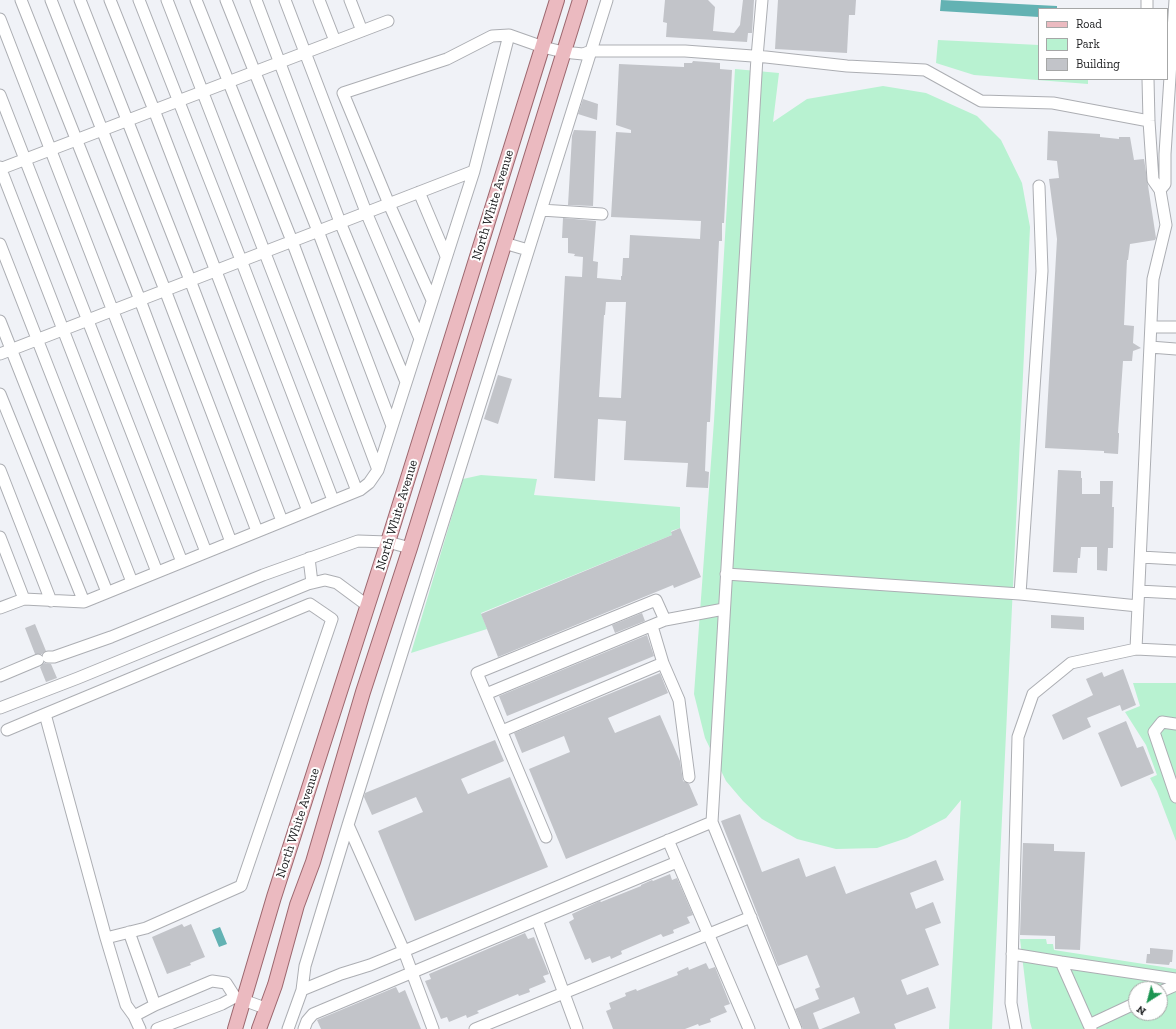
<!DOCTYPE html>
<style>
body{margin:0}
#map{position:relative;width:1176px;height:1029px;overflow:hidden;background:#f0f2f7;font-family:"Zilla Slab",serif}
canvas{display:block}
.legend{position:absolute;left:1038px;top:8px;width:130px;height:72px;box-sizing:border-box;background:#fff;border:1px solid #a6a7a7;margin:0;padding:5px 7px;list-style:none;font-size:12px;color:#212224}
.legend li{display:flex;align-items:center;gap:8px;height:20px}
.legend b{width:20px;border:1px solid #a6a7a7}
.north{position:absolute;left:1128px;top:981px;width:40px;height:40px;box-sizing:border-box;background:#fff;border:1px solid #a6a7a7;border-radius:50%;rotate:216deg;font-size:11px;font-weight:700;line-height:16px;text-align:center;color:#212224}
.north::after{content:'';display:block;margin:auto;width:14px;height:18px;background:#1c9552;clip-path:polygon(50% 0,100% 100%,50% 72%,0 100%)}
</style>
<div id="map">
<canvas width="1176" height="1029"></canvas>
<ul class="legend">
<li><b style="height:5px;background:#ebbac0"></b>Road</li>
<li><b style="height:11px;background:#b8f2d1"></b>Park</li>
<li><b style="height:11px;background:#c2c4c9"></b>Building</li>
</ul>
<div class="north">N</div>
</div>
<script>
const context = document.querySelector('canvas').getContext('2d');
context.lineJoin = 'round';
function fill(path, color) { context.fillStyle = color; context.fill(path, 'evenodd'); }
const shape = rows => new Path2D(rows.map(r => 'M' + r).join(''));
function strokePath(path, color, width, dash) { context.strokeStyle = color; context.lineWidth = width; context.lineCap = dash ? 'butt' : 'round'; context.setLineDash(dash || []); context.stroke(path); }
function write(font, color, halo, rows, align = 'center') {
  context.font = font + ' "Zilla Slab",serif'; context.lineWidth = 4; context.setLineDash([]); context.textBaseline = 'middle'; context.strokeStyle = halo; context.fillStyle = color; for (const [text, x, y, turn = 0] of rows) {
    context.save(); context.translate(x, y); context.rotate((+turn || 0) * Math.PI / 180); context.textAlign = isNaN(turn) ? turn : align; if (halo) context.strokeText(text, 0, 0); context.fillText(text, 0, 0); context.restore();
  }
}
fill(shape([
 [938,40,1039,45,1039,79,1088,79,1088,84,974,75,936,63],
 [735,69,779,73,773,122,807,99,883,86,926,93,977,116,1001,140,1022,183,1030,227,992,1029,949,1029,961,800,946,818,907,838,877,848,836,849,797,839,762,819,743,801,726,781,705,738,694,694,714,421],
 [481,475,537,479,534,495,680,507,680,528,671,531,672,535,481,613,487,629,411,653,463,479],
 [1133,683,1176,683,1176,841,1157,791,1150,778,1157,775,1146,745,1125,712,1140,706],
 [1020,939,1046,939,1047,944,1053,944,1054,950,1176,969,1176,1029,1032,1029,1030,1022],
 [1136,989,1160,989,1160,1013,1136,1013]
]), '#b8f2d1');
fill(shape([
 [941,0,1057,6,1057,9,1039,9,1039,17,940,11],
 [220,927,227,944,219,947,212,930]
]), '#63b2b3');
fill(shape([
 [665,0,708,0,715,7,713,31,734,33,740,25,743,0,754,0,752,33,748,33,747,42,666,37,667,23,663,22],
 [778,0,856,0,855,15,849,15,847,53,775,49],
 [693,61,720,63,720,69,732,70,724,223,722,223,722,241,719,241,710,422,707,422,705,471,709,472,708,488,686,487,688,463,624,460,626,421,598,419,595,481,554,478,565,276,582,277,583,257,574,256,575,254,568,253,568,238,562,238,563,218,596,221,593,261,598,262,597,278,621,280,621,276,622,276,623,258,629,258,630,235,700,239,701,221,611,217,616,132,631,133,631,130,616,125,619,64,684,67,684,63,692,63],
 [606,302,626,302,621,398,599,397,604,315,605,315],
 [583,99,598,104,597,120,578,114],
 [574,130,596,131,593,206,568,205,572,136],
 [1048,131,1100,134,1100,137,1119,139,1119,137,1130,137,1134,160,1144,159,1156,238,1155,240,1130,244,1128,260,1127,260,1124,325,1134,326,1133,343,1141,348,1133,351,1132,361,1123,361,1118,433,1119,433,1119,436,1118,454,1104,453,1104,451,1045,448,1057,239,1049,179,1059,178,1057,161,1047,160],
 [498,375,512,379,498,424,484,419],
 [1058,470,1081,471,1081,478,1082,478,1082,494,1100,494,1100,481,1113,481,1112,507,1114,507,1113,548,1108,548,1107,571,1097,570,1097,547,1081,547,1080,558,1078,558,1077,573,1053,572],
 [680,528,701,577,674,588,673,585,498,657,481,614,672,535,671,532],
 [642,613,645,621,615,633,612,625],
 [1051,615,1084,617,1084,630,1051,628],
 [35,624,46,651,42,654,35,654,25,628],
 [647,635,654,656,507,716,499,696],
 [44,663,51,664,57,678,46,682,40,667],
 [1123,669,1136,705,1122,711,1120,705,1087,718,1091,727,1063,740,1052,715,1093,695,1086,679,1102,672,1104,677],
 [660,673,668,693,608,718,615,733,660,715,680,761,683,781,689,784,698,805,566,859,529,769,570,752,564,736,522,753,514,733],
 [1126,721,1137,748,1143,746,1154,773,1121,787,1098,733],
 [495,740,504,761,461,779,468,794,510,777,548,867,415,921,378,831,423,812,416,797,372,815,364,797,365,793],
 [740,814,762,872,799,858,806,877,835,866,846,894,936,860,944,880,910,893,916,909,933,902,941,923,925,929,939,965,901,980,907,995,928,987,936,1008,894,1024,896,1029,821,1029,860,1013,854,997,813,1013,819,1029,803,1029,795,1009,819,999,815,989,820,987,807,955,778,966,721,821],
 [1023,843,1054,844,1054,851,1085,852,1080,950,1055,949,1055,936,1020,935],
 [670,874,672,880,677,878,693,915,687,917,690,923,673,930,674,933,663,937,661,934,621,951,622,954,611,959,610,956,592,963,590,958,585,960,569,922,574,919,572,914,600,901,601,902,641,886,641,885,652,880,653,881],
 [182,924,184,927,191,924,205,957,190,963,191,965,167,974,152,937],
 [525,933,528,939,534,937,549,974,543,976,546,982,529,989,530,992,519,996,518,994,477,1011,479,1013,467,1018,466,1015,449,1022,447,1017,441,1019,425,981,431,979,429,974],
 [1150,948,1173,950,1172,962,1170,962,1169,965,1146,963,1147,954,1150,954],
 [706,963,709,969,715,967,730,1004,724,1006,727,1012,710,1019,711,1022,699,1026,698,1024,685,1029,613,1029,606,1011,611,1009,609,1003,626,996,625,993,636,989,637,991,678,975,677,972,688,967,689,970],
 [396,987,399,993,405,990,421,1029,321,1029,317,1020]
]), '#c2c4c9');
const minor = shape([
 [21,0,140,300,231,542],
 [51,0,165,290,257,531],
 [80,0,190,280,282,521],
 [110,0,154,110,308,511],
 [139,0,241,260,333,500],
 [167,0,357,491],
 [196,0,292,241,378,470],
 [226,0,318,231,392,426],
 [256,0,340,222,406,382],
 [285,0,366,212,420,339],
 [319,0,335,41],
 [350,0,362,31],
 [762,0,757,57,712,822,796,1029],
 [1147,9,1147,0],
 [0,19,206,552],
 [0,95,182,562],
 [0,167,157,572],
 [0,169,388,21],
 [1039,186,1042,271,1020,594,1138,606],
 [1160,190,1165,184,1165,154,1175,0],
 [419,192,446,256],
 [541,210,602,214],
 [504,243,528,250],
 [0,244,132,582],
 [432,300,389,204,343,93,447,59,492,36,509,35,543,47,563,52,583,54,591,51,685,51,766,57,847,66,925,70,981,101,1053,103,1149,121],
 [0,321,107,592],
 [1151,327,1176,327],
 [1150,347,1176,349],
 [0,354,474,171,509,35],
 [0,394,84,602],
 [0,470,51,601],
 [0,537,24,599],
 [1141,557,1176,559],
 [309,558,312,583],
 [726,574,1020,594],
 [1139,591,1176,593],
 [0,608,24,599,84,602,360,490,369,483,378,470,474,171],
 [652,626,663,663,679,700,689,777],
 [1136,649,1153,279,1166,225,1160,190,1153,180,1149,121,1148,79],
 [48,657,54,657,111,637,263,575,358,541,388,542,410,548],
 [0,676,38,660],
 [486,694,665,620,724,609],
 [0,708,78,678,308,584,325,580,337,583,368,606],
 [1176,724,1162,722,1154,732,1176,797],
 [7,730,45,714],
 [502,731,663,663],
 [546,837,477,673,656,600,665,620],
 [668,840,749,1029],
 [537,920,677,862],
 [129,932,155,1005],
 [106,938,146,928,241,886,332,619,310,604,45,714,106,938,126,1005,134,1016,140,1029],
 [1012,954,1061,962,1089,1025],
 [1061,962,1176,979],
 [302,990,341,974,370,965,404,951,348,825],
 [1160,992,1176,985],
 [134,1016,155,1005,212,981,226,983,235,997,265,1008],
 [157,1029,222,1004,235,997],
 [288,1029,302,990,305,966,348,825,607,0],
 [304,1029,307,1021,313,1014,537,920,577,1029],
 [433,1029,404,951,712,822],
 [475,1029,751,917],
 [1016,1029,1011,1003,1018,737,1033,694,1071,663,1136,649,1176,651],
 [1091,1029,1089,1025,1136,1003]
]);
const major = shape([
 [235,1029,274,897,388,542,557,0],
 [259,1029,275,985,297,905,313,862,363,692,410,548,580,0]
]);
strokePath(minor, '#acaeb3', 13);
strokePath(major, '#9c676e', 16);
strokePath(minor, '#fff', 11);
strokePath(major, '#ebbac0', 14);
write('13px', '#212224', '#fff', [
 ["North White Avenue",493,205,-73],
 ["North White Avenue",397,515,-73],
 ["North White Avenue",298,823,-72]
]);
</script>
